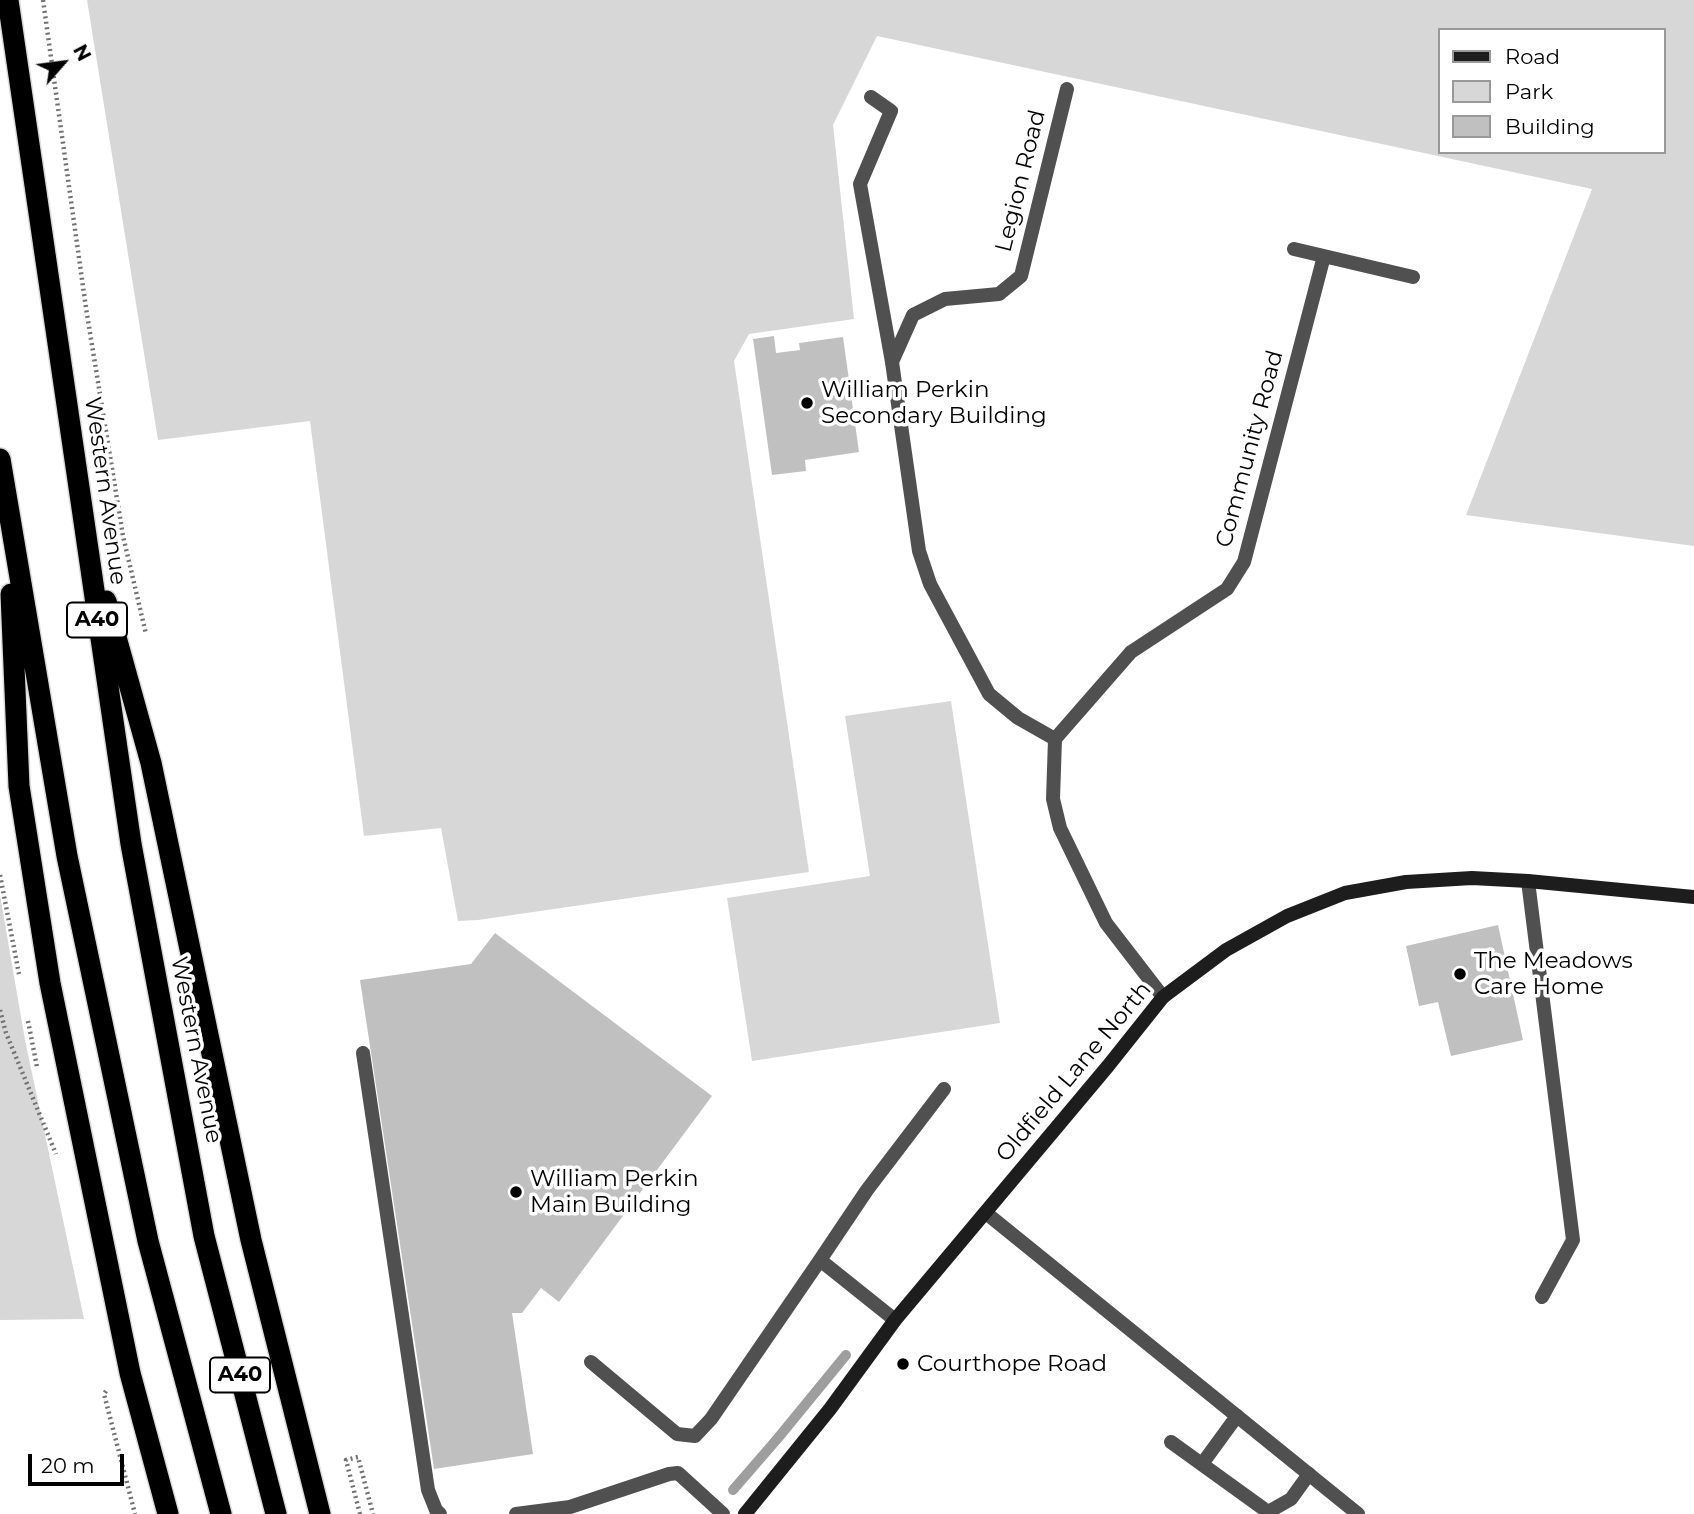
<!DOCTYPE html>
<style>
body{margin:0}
#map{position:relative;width:1694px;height:1514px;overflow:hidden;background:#fff;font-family:Montserrat,sans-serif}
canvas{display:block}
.legend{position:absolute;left:1438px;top:28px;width:228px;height:126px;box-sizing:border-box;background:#fff;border:2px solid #999;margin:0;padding:9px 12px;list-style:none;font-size:21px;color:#000}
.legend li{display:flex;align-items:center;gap:14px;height:35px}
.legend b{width:35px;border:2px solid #999}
.north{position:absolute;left:28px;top:28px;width:70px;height:70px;-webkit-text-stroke:5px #fff;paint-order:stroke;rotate:62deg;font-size:19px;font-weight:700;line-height:28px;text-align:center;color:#000}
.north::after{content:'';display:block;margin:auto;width:24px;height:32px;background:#000;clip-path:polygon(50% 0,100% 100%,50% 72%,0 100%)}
.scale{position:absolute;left:28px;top:1454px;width:96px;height:32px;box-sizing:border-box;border:4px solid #000;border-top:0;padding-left:9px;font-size:21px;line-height:24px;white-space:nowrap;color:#000;-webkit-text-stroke:5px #fff;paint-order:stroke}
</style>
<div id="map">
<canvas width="1694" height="1514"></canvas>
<ul class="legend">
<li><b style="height:9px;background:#1d1d1d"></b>Road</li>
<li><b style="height:19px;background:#d7d7d7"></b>Park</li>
<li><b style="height:19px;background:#c0c0c0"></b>Building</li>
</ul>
<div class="north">N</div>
<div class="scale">20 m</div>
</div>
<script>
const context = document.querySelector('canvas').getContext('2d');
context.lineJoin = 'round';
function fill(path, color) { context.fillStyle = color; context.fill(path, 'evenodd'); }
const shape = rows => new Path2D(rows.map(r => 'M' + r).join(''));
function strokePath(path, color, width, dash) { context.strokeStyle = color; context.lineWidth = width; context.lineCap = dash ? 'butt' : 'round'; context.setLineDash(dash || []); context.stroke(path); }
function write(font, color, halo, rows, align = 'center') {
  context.font = font + ' Montserrat,sans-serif'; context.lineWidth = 7; context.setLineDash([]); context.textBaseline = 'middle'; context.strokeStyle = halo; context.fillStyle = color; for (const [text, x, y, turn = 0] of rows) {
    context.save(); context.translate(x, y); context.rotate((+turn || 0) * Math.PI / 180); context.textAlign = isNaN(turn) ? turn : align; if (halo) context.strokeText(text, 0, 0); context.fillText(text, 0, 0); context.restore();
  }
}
fill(shape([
 [87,0,1694,0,1694,546,1466,515,1592,189,877,36,833,125,854,319,749,334,734,361,809,872,478,920,458,921,441,828,364,836,310,421,158,440],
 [1440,30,1664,30,1664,152,1440,152],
 [951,701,1000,1023,752,1061,727,898,870,876,845,716],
 [0,895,25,1040,84,1319,0,1320]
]), '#d7d7d7');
strokePath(shape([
 [733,1490,778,1438,846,1355]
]), '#9e9e9e', 10);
fill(shape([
 [774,336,776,353,800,350,799,343,843,337,859,452,805,460,806,471,772,475,753,339],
 [1498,925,1523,1040,1451,1056,1438,1002,1419,1006,1406,946],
 [495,933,712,1096,559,1302,541,1288,522,1313,512,1313,533,1454,434,1469,360,980,471,964]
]), '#c0c0c0');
const highway = shape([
 [8,0,131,844,204,1236,276,1514],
 [0,459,67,856,148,1241,221,1514],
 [11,594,19,786,50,983,130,1373,168,1514],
 [106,601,151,763,251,1240,320,1514]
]);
strokePath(highway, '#dbdbdb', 24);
strokePath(shape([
 [43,0,86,308,123,536,146,634],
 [0,875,19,974],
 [0,1010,6,1033,56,1154],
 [28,1021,37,1067],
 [106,1391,104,1394,135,1514],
 [360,1514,346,1460,358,1457,373,1514]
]), '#727272', 4.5, [2, 3.5]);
strokePath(shape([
 [871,97,891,111,860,184,892,362],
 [363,1053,428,1490,436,1510,440,1514],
 [895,1320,820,1260,867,1190,944,1089],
 [591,1362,677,1434,695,1436,711,1419,820,1260],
 [1171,1442,1268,1512,1291,1499,1309,1474],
 [1202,1464,1237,1416],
 [516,1514,570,1507,669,1474,678,1473,723,1514]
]), '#505050', 14);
strokePath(shape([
 [1067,89,1021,276,999,294,945,299,913,315,892,362,919,551,930,584,989,694,1018,718,1055,739,1053,799,1060,828,1106,923,1163,997],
 [1294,249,1413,277],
 [1055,739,1131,652,1227,589,1244,562,1324,256],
 [1528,881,1573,1240,1542,1297],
 [986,1213,1358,1514]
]), '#505050', 14);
strokePath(shape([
 [745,1514,830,1409,895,1320,1108,1066,1163,997,1226,950,1287,916,1345,893,1406,882,1472,878,1528,881,1694,897]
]), '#1d1d1d', 14);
strokePath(highway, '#000', 21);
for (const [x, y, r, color] of [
 [807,403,7,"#000"],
 [1460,974,7,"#000"],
 [516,1192,7,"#000"],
 [903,1364,7,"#000"]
]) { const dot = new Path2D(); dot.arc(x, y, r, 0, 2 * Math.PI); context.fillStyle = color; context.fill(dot); strokePath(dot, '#fff', 2.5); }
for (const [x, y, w] of [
 [97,620,60],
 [240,1375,60]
]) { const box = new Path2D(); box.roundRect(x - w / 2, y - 17.5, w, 35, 5); context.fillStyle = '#fff'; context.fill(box); strokePath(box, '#000', 2); }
write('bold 21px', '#000', null, [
 ["A40",97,620],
 ["A40",240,1375]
]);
write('23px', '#000', '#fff', [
 ["Legion Road",1021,181,-76],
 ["Community Road",1250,449,-75],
 ["Western Avenue",105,491,82],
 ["Western Avenue",196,1050,79],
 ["Oldfield Lane North",1074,1072,-50]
]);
write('23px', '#000', '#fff', [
 ["William Perkin",821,390],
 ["Secondary Building",821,416],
 ["The Meadows",1474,961],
 ["Care Home",1474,987],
 ["William Perkin",530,1179],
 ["Main Building",530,1205],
 ["Courthope Road",917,1364]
], 'left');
</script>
